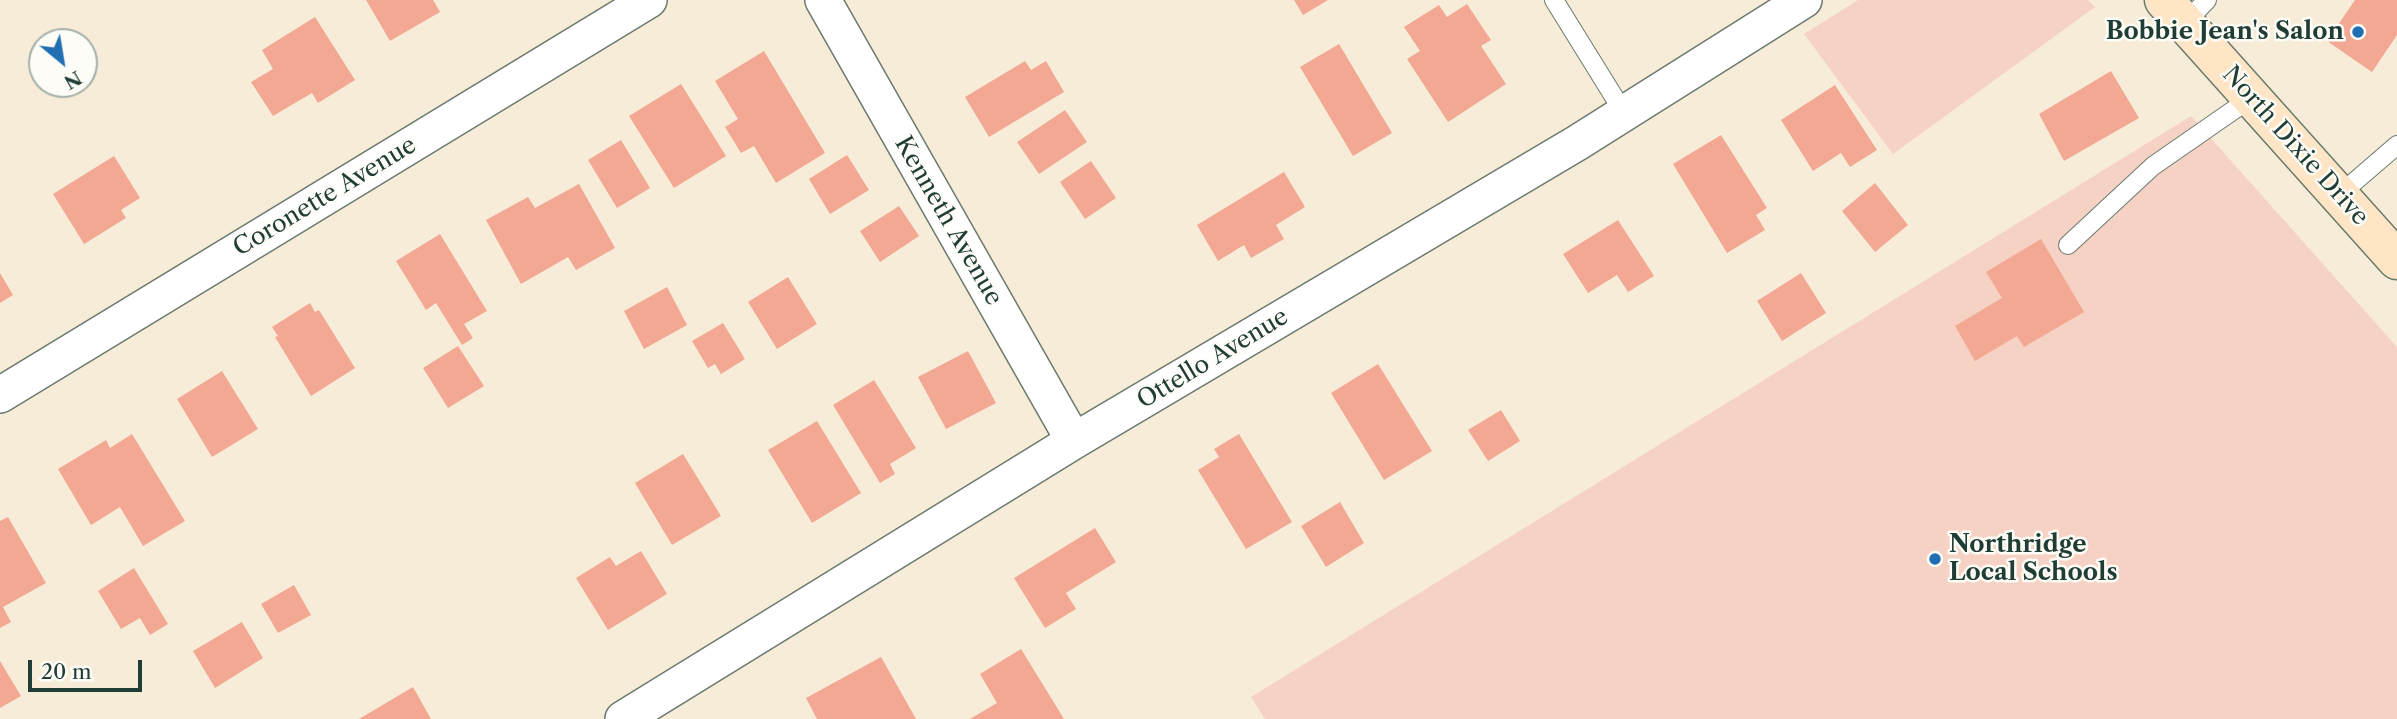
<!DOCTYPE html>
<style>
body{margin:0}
#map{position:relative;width:2397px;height:719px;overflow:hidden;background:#f6ecd8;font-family:"Libre Caslon Text",serif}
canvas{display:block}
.north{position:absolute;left:28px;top:28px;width:70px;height:70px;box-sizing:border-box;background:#fdfcf7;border:2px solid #a4b0a9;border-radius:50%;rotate:150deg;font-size:19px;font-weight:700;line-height:28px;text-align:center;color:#1f3d34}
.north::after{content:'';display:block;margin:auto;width:24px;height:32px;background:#1f6fb2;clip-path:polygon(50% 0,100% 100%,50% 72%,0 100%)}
.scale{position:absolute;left:28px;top:660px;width:114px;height:32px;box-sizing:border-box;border:4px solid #1f3d34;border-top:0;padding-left:9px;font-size:21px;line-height:24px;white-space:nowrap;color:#1f3d34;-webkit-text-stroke:5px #fdfcf7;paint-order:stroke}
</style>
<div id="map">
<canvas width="2397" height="719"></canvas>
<div class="north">N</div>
<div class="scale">20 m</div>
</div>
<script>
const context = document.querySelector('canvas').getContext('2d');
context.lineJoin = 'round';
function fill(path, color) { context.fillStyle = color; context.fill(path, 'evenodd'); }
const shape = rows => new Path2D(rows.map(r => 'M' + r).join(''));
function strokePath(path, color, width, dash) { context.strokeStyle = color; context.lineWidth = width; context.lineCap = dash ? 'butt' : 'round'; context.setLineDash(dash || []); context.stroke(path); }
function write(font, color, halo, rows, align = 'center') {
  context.font = font + ' "Libre Caslon Text",serif'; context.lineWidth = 5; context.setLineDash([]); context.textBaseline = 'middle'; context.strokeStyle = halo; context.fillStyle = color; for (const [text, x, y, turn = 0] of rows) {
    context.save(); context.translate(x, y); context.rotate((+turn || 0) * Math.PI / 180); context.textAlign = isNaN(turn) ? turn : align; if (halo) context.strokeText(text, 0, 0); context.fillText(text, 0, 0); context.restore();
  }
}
fill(shape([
 [1858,0,2088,0,2095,7,1893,154,1804,34],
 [2191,116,2397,347,2397,719,1265,719,1251,697]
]), '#f6d2c4');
fill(shape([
 [366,0,433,0,440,12,390,41],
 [1294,0,1328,0,1303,15],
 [2355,0,2397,0,2397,35,2372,72,2327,41],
 [1467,4,1491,40,1481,46,1506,84,1448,122,1407,59,1420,51,1404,27,1439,5,1447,17],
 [315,17,355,80,318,103,312,93,273,116,251,82,273,69,262,50],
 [1339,44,1392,133,1353,156,1300,67],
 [764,51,825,153,776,183,754,146,741,153,725,127,738,119,715,81],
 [1025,61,1031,70,1046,61,1064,92,989,137,965,97],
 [2111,71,2139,118,2064,161,2039,114],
 [681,84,726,156,674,188,629,116],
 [1835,85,1877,150,1850,167,1841,153,1813,171,1781,120],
 [1065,110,1087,142,1039,174,1017,142],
 [1721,135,1767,208,1756,215,1765,230,1727,253,1673,164],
 [621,140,650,188,617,208,588,160],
 [847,155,869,190,830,214,809,179],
 [114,156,140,198,121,210,126,218,84,244,53,194],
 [1091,161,1116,198,1085,219,1060,182],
 [1284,172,1305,207,1276,225,1284,239,1251,258,1244,245,1218,261,1197,225],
 [1875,183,1908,225,1875,252,1842,211],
 [579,184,615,248,576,270,568,257,521,284,486,220,528,197,535,208],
 [899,206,919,236,880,262,860,231],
 [1618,220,1654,276,1628,292,1617,275,1588,293,1563,254],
 [440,234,487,311,464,324,473,338,462,345,436,303,426,310,396,261],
 [2041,239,2084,312,2024,347,2017,336,1975,361,1955,326,2002,298,1986,272],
 [0,273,13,295,0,303],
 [1801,273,1826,313,1782,341,1757,301],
 [788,277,817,324,777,349,748,302],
 [667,287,687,325,644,349,624,311],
 [310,303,315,312,319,310,355,368,311,396,275,337,278,336,272,327],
 [723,323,745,359,721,374,715,364,708,368,692,341],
 [458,346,484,386,448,408,423,368],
 [968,351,996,403,946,429,918,377],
 [1378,364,1432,451,1384,480,1331,393],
 [222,371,258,429,212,457,177,399],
 [874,380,916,448,890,464,895,474,880,483,833,405],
 [1501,410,1520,441,1488,461,1468,430],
 [817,421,861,493,812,523,768,450],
 [132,434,185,521,143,546,120,507,91,525,58,469,106,440,110,448],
 [1239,434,1292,522,1246,549,1198,470,1219,457,1214,449],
 [683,454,721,516,672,545,635,483],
 [1340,502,1364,543,1326,567,1301,526],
 [8,517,46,583,3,607,11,622,0,628,0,521],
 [1095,528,1116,562,1066,593,1076,609,1045,628,1014,578],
 [641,551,667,594,608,630,576,578,610,557,616,566],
 [134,568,168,624,150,635,140,618,121,629,98,591],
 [294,585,311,615,278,633,261,604],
 [242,622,263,658,215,688,193,651],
 [1021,649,1064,719,970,719,997,703,980,674],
 [881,657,916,719,817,719,806,698],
 [0,661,21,696,0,708],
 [413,687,431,719,359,719]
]), '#f3a893');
const lane = shape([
 [1554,0,1624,113],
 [2185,23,2207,0],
 [2339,195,2397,145],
 [2068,245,2153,166,2251,98]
]);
const street = shape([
 [823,0,1074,441],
 [0,395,649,0],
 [623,719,1074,441,1577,143,1804,0]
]);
const secondary = shape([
 [2164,0,2397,260]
]);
strokePath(lane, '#6a7a6d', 20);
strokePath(street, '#6a7a6d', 38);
strokePath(secondary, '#6a7a6d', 41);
strokePath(lane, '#fff', 18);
strokePath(street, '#fff', 35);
strokePath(secondary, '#fee5c5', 38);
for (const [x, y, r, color] of [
 [2358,32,7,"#1f6fb2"],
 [1935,559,7,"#1f6fb2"]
]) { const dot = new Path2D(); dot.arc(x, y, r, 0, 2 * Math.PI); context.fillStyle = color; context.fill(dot); strokePath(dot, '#fdfcf7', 2.5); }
write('bold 24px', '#1f3d34', '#fdfcf7', [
 ["Bobbie Jean's Salon",2344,32],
 ["Northridge",1949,545,"left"],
 ["Local Schools",1949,573,"left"]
], 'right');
write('24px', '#1f3d34', '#fdfcf7', [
 ["North Dixie Drive",2295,146,48],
 ["Coronette Avenue",325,197,-31],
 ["Kenneth Avenue",948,221,60],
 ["Ottello Avenue",1213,359,-31]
]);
</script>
